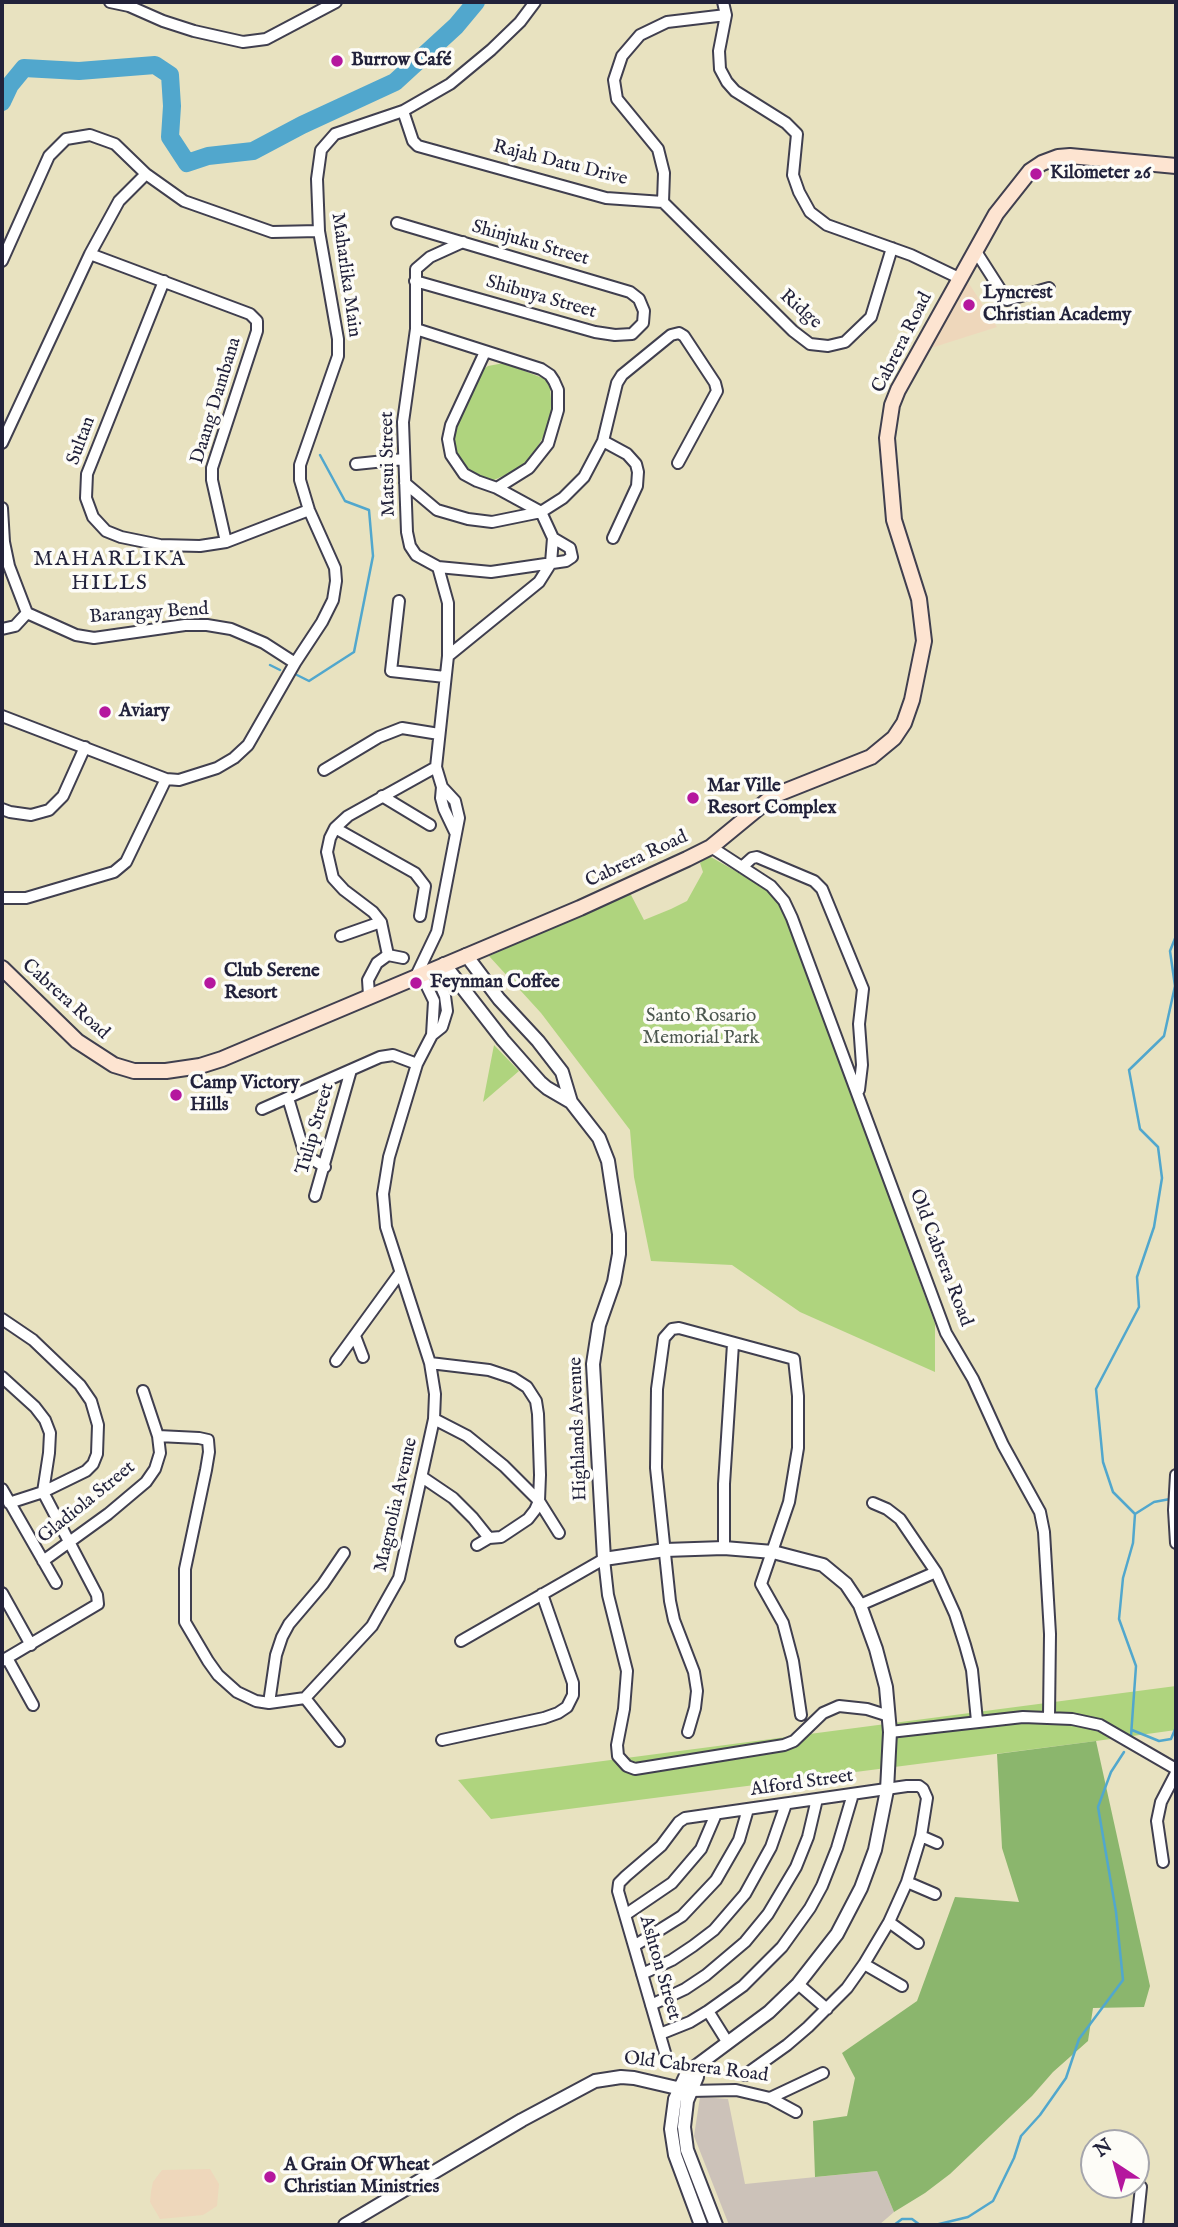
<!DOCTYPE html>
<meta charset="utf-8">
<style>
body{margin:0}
#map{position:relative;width:1178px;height:2227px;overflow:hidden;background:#e8e2c0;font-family:"IM FELL English",serif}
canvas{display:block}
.frame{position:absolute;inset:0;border:4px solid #22223b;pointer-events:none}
.north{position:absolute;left:1080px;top:2129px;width:70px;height:70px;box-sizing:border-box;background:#fdfcf7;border:2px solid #a5a5ac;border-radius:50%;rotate:324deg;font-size:19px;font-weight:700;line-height:28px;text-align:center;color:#22223b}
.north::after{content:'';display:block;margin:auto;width:24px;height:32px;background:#b5179e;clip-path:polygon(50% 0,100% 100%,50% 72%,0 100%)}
</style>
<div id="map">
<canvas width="1178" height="2227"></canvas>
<div class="frame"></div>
<div class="north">N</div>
</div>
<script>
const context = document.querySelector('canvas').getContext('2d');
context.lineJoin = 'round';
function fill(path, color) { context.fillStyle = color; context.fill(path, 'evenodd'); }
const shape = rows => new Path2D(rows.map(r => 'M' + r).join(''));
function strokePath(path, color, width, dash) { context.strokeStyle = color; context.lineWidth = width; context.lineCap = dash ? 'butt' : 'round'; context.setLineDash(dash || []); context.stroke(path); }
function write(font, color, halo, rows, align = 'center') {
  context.font = font + ' "IM FELL English",serif'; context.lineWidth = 7; context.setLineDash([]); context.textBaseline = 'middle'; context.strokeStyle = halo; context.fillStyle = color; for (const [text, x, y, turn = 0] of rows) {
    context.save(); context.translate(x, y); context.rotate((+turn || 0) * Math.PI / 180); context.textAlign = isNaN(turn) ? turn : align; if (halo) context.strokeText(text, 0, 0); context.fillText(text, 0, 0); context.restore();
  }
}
fill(shape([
 [968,282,997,327,931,348],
 [210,2169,219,2184,217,2206,203,2215,160,2219,150,2202,151,2192,153,2182,162,2170]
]), '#eed7bb');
fill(shape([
 [700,2097,728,2099,745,2184,877,2171,894,2212,879,2225,729,2225,694,2136]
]), '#ccc2b9');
fill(shape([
 [504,363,545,379,550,387,552,411,546,432,531,458,515,471,489,482,468,470,455,453,454,429,481,371,488,366],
 [709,856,762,886,775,898,788,919,935,1324,935,1372,800,1312,732,1265,651,1261,634,1177,630,1130,541,1013,489,956,630,893,644,920,671,909,687,901,703,872,700,863],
 [494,1045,519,1071,483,1102],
 [1176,1686,1176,1730,1096,1741,491,1819,458,1780]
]), '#afd47e');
fill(shape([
 [1096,1741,1150,1986,1144,2007,1093,2008,1088,2041,1053,2072,1032,2096,950,2174,925,2193,894,2212,877,2171,815,2177,813,2121,847,2116,855,2078,842,2053,917,2001,955,1897,1019,1902,1002,1848,997,1754]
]), '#8bb66d');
strokePath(shape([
 [270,665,280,670],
 [297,675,309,681,354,652,373,556,369,510,345,501,320,455],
 [1135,1514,1154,1502,1170,1499],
 [1132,1730,1159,1741,1171,1739,1176,1727],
 [1131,1736,1136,1666,1119,1619,1123,1578,1133,1543,1135,1514,1113,1492,1103,1462,1096,1389,1139,1307,1137,1277,1154,1227,1162,1178,1158,1147,1140,1129,1129,1070,1164,1036,1175,986,1170,951,1176,936],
 [894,2225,902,2219,912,2219,920,2225],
 [935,2225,968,2217,993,2201,1014,2158,1021,2136,1040,2115,1066,2078,1079,2039,1123,1980,1116,1912,1098,1807,1111,1772,1124,1752]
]), '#51a7cd', 2.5);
strokePath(shape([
 [2,102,10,85,24,68,79,71,155,65,170,75,172,106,170,137,187,163,208,156,253,151,302,125,395,82,456,26,476,2]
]), '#51a7cd', 18);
const minor = shape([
 [110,2,129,6,163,21,194,31,243,42,266,39,336,2],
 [723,2,726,15,719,51,720,69,727,82,735,91,786,123,797,134,793,175,799,192,810,212,827,225,911,255,959,278],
 [403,111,413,141,418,146,606,198,663,202,664,173,658,149,617,99,614,80,622,56,640,35,667,22,726,15],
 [663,202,793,331,810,344,828,346,845,342,871,317,892,248],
 [397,223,630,292,639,299,644,311,643,323,632,334,615,335,595,332,415,281],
 [463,242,430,257,416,269,416,329,403,422,407,532,410,546,416,555,438,567,491,572,566,561,572,557,570,548,553,538],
 [975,250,1007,300,1049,288],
 [90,254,250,314,257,321,257,331,212,468,212,480,226,542],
 [2,261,49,156,66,139,90,135,115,144,146,174,184,201,272,232,319,231],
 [164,281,87,474,86,498,93,517,106,531,121,537,160,545,200,546,226,542,309,510],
 [416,329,541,369,550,375,554,381,558,390,558,410,548,444,529,468,497,488],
 [603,441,627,454,636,464,638,472,637,486,613,538],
 [2,443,90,254,119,201,146,174],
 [356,464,404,459],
 [405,483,437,510,468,519,492,522,541,512,563,498,584,477,603,441,617,383,622,375,671,335,679,333,684,336,715,383,717,391,678,463],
 [2,508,4,542,9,566,27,613,76,635,94,638,185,625,207,625,231,629,264,643,295,663],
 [438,567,448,603,448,656,436,767,442,787,441,798,444,809,455,832],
 [399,601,391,671,445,677],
 [2,629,15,626,27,613],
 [448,656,539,582,551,563,553,538,541,512,497,488,477,481,464,474,451,455,448,439,451,425,485,352],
 [2,716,166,779,179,780,217,768,234,758,248,745,295,663,322,622,333,600,336,581,335,568,309,510,300,480,300,465,338,356,338,339,319,231,317,179,321,150,335,134,403,111,450,84,491,50,520,22,535,2],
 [324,770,379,737,402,728,439,734],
 [382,796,430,825],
 [2,809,10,812,31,815,49,810,63,796,85,747],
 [335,828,415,873,425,886,420,916],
 [711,847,771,886,784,901,792,918,946,1333,973,1379,1003,1445,1040,1512,1044,1532,1050,1634,1049,1716],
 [742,867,752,858,757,857,814,881,822,889,863,989,859,1024,862,1065,859,1090],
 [2,898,26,898,114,872,126,862,166,779],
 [341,936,381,922],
 [388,955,381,922,373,912,344,890,333,878,327,852,330,838,335,828,348,816,436,767],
 [421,974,434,1001,432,1035],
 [416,976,437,932,459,818,455,801,442,787],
 [369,995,368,980,377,963,388,955,403,958],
 [288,1098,305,1155,325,1167],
 [262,1109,380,1057,393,1055,417,1064],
 [315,1196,351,1070],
 [2,1319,33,1340,80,1385,91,1401,98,1425,97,1454,93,1464,86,1471,43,1492,9,1503],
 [355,1336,363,1357],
 [336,1361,400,1273],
 [430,1363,489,1370,513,1378,527,1387,536,1401,538,1414,540,1475,539,1501,535,1510,528,1519,501,1537,489,1538,477,1545],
 [2,1377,35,1407,45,1420,50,1433,49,1453,43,1492,97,1595,98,1604,2,1661],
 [434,1419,467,1436,504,1466,539,1501,559,1533],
 [158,1436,199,1438,208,1440,209,1452,206,1470,185,1569,185,1622,208,1661,218,1675,237,1692,256,1701,269,1703,305,1698,372,1626,399,1578,434,1419,435,1394,430,1363,386,1227,383,1194,389,1157,417,1064,432,1035,442,1027,447,1011,445,996,433,969],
 [1176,1475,1174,1510,1176,1543],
 [422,1477,453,1498,473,1518,489,1538],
 [2,1489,56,1583],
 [873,1503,887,1509,900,1519,936,1572,955,1614,965,1645,972,1670,977,1721],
 [724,1548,724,1484,733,1344],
 [43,1561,108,1514,146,1482,155,1469,160,1453,158,1436,143,1391],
 [2,1593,31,1645],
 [860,1605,936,1572],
 [461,1641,604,1559,608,1595,627,1671,624,1709,617,1745,618,1756,627,1766,635,1769,784,1745,794,1741,823,1713,839,1706,867,1709,889,1716],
 [7,1658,33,1705],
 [305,1698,339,1741],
 [269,1703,276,1655,282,1637,289,1624,323,1584,344,1553],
 [688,1732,695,1708,697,1691,694,1672,674,1620,670,1601,656,1468,657,1389,664,1338,672,1329,679,1328,794,1359,798,1396,798,1448,789,1502,761,1584,783,1623,793,1661,801,1715],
 [890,1732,1023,1717,1072,1719,1100,1725,1176,1769],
 [442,1740,544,1718,558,1713,567,1707,573,1695,573,1683,542,1594],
 [921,1836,937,1843],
 [1163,1862,1157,1821,1161,1802,1176,1773],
 [907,1882,935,1894],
 [625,1915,672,1883,701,1849,716,1814],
 [889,1922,918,1943],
 [634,1946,682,1916,716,1880,739,1840,748,1809],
 [864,1964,902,1986],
 [642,1974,672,1960,693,1946,714,1930,745,1894,771,1847,786,1804],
 [798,1984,827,2009],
 [651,2005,685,1989,706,1975,745,1942,768,1914,796,1867,808,1837,817,1799],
 [708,2011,728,2043],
 [660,2034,690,2022,708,2011,743,1986,782,1947,810,1908,822,1886,837,1848,853,1794],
 [668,2063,618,1891,619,1883,626,1876,661,1846,679,1822,685,1818,907,1786,919,1786,923,1789,927,1798,921,1836,907,1882,889,1922,864,1964,847,1988,808,2027,787,2045,745,2075],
 [690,2091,736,2090,770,2098,796,2112],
 [770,2098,823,2073],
 [1137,2225,1141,2187]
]);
const tertiary = shape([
 [466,955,499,999,538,1041,562,1072,571,1102],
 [444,964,503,1040,540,1082,547,1088,571,1102,599,1138,608,1161,619,1234,619,1254,614,1282,599,1325,593,1364,604,1559,665,1550,724,1548,773,1552,823,1565,846,1584,860,1605,876,1649,886,1687,890,1732,887,1790,875,1850,861,1888,837,1934,798,1984,769,2012,687,2073,675,2099,671,2129,675,2155,701,2225],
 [696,2068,697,2077,687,2101,684,2127,687,2150,716,2225],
 [345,2225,522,2120,595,2081,621,2077,634,2078,690,2091]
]);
const secondary = shape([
 [2,968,77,1041,114,1065,134,1071,166,1071,200,1066,222,1059,580,908,687,859,711,847,773,796,871,757,894,738,904,723,912,700,924,641,919,599,894,520,887,438,892,405,898,390,996,214,1030,171,1042,163,1058,157,1070,156,1176,166]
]);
strokePath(minor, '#403f4f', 14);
strokePath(tertiary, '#403f4f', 16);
strokePath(secondary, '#403f4f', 18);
strokePath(minor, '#fff', 10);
strokePath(tertiary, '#fff', 12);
strokePath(secondary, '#fde4d1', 14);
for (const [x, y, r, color] of [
 [337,61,7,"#b5179e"],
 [1036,174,7,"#b5179e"],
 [969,305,7,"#b5179e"],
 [105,712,7,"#b5179e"],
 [693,798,7,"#b5179e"],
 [210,983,7,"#b5179e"],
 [416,983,7,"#b5179e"],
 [176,1095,7,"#b5179e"],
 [270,2177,7,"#b5179e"]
]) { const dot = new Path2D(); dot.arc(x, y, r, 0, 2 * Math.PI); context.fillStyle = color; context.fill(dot); strokePath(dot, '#fdfcf7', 2.5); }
write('bold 19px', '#22223b', '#fdfcf7', [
 ["Burrow Café",351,61],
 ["Kilometer 26",1050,174],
 ["Lyncrest",983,294],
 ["Christian Academy",983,316],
 ["Aviary",119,712],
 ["Mar Ville",707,787],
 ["Resort Complex",707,809],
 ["Club Serene",224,972],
 ["Resort",224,994],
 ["Feynman Coffee",430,983],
 ["Camp Victory",190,1084],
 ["Hills",190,1106],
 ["A Grain Of Wheat",284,2166],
 ["Christian Ministries",284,2188]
], 'left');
write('19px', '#22223b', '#fdfcf7', [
 ["Rajah Datu Drive",560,164,14],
 ["Shinjuku Street",530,244,16],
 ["Maharlika Main",345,275,82],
 ["Shibuya Street",541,298,16],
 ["Ridge",800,310,41],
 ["Cabrera Road",903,343,-63],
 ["Daang Dambana",217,401,-73],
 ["Sultan",82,441,-70],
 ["Matsui Street",389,464,-91],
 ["Barangay Bend",149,614,-4],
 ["Cabrera Road",637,860,-25],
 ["Cabrera Road",65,1000,42],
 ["Tulip Street",316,1129,-74],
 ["Old Cabrera Road",940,1258,69],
 ["Highlands Avenue",579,1429,-92],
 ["Gladiola Street",87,1503,-39],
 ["Magnolia Avenue",397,1505,-77],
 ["Alford Street",802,1784,-8],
 ["Ashton Street",659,1968,74],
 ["Old Cabrera Road",696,2068,7]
]);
write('19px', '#4c574f', '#fdfcf7', [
 ["Santo Rosario",701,1017],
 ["Memorial Park",701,1039]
]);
context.letterSpacing = '2px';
write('21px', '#22223b', '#fdfcf7', [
 ["MAHARLIKA",110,561],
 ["HILLS",110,585]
]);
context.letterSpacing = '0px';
</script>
